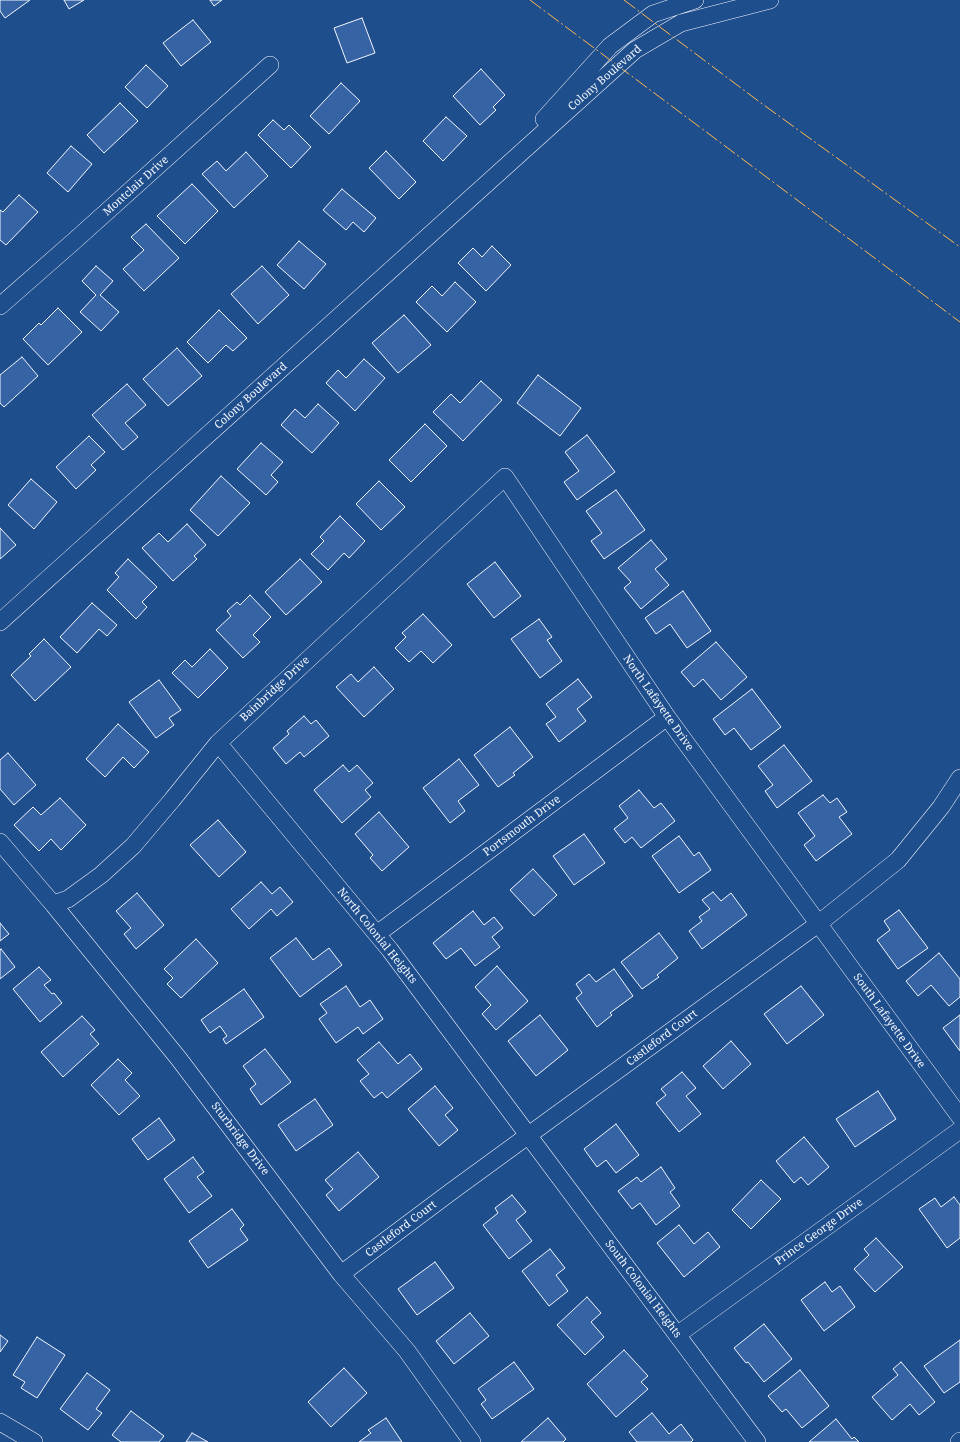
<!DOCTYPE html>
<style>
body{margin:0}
canvas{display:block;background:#1f4e8c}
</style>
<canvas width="960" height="1442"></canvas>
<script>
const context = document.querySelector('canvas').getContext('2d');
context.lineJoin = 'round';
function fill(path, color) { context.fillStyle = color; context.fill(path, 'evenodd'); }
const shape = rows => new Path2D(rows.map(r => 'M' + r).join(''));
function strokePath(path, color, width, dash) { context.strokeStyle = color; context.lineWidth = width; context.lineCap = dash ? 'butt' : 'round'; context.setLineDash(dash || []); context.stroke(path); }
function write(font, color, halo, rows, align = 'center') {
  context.font = font + ' "Noto Serif",serif'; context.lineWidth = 3; context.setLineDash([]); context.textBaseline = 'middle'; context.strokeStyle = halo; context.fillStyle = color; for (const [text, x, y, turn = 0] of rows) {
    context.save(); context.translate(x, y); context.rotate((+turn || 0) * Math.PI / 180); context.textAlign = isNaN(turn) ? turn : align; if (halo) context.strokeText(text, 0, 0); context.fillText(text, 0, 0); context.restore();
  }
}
const building = shape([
 [0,0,30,0,5,18,0,11,0,0],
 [64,0,84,0,69,9,64,0],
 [210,0,222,0,214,6,210,0],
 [362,18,375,53,347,63,334,28,362,18],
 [193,20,211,42,181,66,163,43,193,20],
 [146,65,168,86,147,108,125,87,146,65],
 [481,69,505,95,493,107,496,110,480,125,453,96,481,69],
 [341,83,360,101,329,134,310,116,341,83],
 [120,103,138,121,104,153,87,135,120,103],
 [446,117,467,136,443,161,423,141,446,117],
 [273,120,284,130,289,125,311,147,291,168,258,135,273,120],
 [71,146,92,164,68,192,47,173,71,146],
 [386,151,416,182,399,199,369,168,386,151],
 [246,152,268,176,234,208,202,174,217,161,226,171,246,152],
 [192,184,218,211,185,244,157,216,192,184],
 [342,189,376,218,364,232,353,222,346,230,323,210,342,189],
 [19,195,38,212,6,245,0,240,0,210,3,212,19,195],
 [146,224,179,258,144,291,123,269,144,250,131,237,146,224],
 [299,241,326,264,304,289,277,265,299,241],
 [492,246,511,265,486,291,458,263,473,248,482,257,492,246],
 [96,266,113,281,100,295,119,312,101,331,80,312,96,295,82,281,96,266],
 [262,266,289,295,258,324,231,294,262,266],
 [455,282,476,302,447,332,416,302,432,286,442,296,455,282],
 [58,308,82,332,48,365,23,339,39,323,41,325,58,308],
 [219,310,247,338,233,351,226,345,208,363,187,342,219,310],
 [404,315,431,345,398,373,372,343,404,315],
 [177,348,202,376,168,406,143,379,177,348],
 [22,357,38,376,4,407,0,403,0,375,22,357],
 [364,359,385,378,355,411,326,383,338,370,346,378,364,359],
 [538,375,581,408,560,436,517,403,538,375],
 [481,381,502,400,463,441,433,412,451,394,460,403,481,381],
 [127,384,146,405,125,423,138,437,123,450,92,415,127,384],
 [318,404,339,423,312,453,281,425,295,409,305,418,318,404],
 [425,424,447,446,411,482,389,460,425,424],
 [587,435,615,472,577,500,564,482,579,471,565,452,587,435],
 [89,436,105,452,91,465,96,470,76,489,56,467,89,436],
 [261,443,283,462,271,475,278,482,266,495,237,469,261,443],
 [221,476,250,503,218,536,190,510,221,476],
 [31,479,57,502,34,529,8,505,31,479],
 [379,481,405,507,381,530,356,504,379,481],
 [616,490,645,530,604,559,591,541,602,533,586,511,616,490],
 [340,516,365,541,349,558,344,553,328,570,311,554,324,541,320,537,340,516],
 [187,524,206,545,194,556,197,559,173,581,142,548,159,533,168,542,187,524],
 [0,528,16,545,0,559,0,528],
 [651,540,667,559,655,569,669,585,641,609,624,588,631,582,618,568,651,540],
 [128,559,157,587,142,602,147,607,136,619,107,590,119,577,115,573,128,559],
 [300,559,322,582,286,615,265,592,300,559],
 [495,562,521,596,494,618,467,584,495,562],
 [683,591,711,631,687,648,670,624,656,634,645,618,683,591],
 [250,595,271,617,253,635,260,642,243,658,216,630,231,616,227,611,237,602,240,605,250,595],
 [92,603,117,625,107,636,99,629,77,653,60,637,92,603],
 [423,614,452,645,433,663,421,651,409,662,395,648,406,637,402,633,423,614],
 [539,619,552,637,547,640,562,661,540,678,511,639,539,619],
 [44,639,71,667,35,701,11,675,31,656,29,654,44,639],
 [716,642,747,677,721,700,703,679,694,687,681,672,716,642],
 [210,649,228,668,198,698,172,673,185,660,192,667,210,649],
 [374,667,394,689,364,717,336,687,351,674,358,682,374,667],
 [578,679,592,697,577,709,586,721,559,742,546,724,556,717,546,704,578,679],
 [159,680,181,710,169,718,174,725,156,738,129,702,159,680],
 [752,689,781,727,751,750,734,728,725,735,713,719,752,689],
 [304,716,311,724,316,720,329,736,304,757,300,752,286,764,273,748,289,734,287,731,304,716],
 [118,724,149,752,134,768,123,757,105,777,86,759,118,724],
 [510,727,533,757,513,773,515,775,498,787,474,755,510,727],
 [784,745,812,781,777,808,765,791,773,785,758,766,784,745],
 [8,753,36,785,14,805,0,789,0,760,8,753],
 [459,759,479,785,458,801,465,811,450,823,423,788,459,759],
 [343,765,349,772,357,765,373,783,365,790,371,797,342,823,314,790,343,765],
 [639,790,654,808,661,803,675,821,641,848,632,837,625,843,614,829,628,818,619,806,639,790],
 [823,795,830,803,837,798,847,812,839,817,852,834,816,861,804,845,815,836,798,813,823,795],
 [60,798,86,825,61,850,51,839,39,851,14,825,33,807,41,815,60,798],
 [379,812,409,847,382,871,370,858,373,855,355,834,379,812],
 [218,820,246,852,219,877,190,845,218,820],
 [584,834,605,863,574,885,553,856,584,834],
 [679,836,694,856,699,852,711,870,679,893,652,856,679,836],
 [533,869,557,895,534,916,510,890,533,869],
 [261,882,272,894,280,887,293,902,277,916,271,909,249,929,231,909,261,882],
 [713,892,721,901,731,893,747,915,702,949,689,931,702,921,699,917,710,909,702,900,713,892],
 [137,893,164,925,136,949,124,934,131,928,116,911,137,893],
 [899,910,928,948,898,969,877,940,890,930,884,921,899,910],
 [473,911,484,925,494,917,503,928,492,937,500,947,475,966,461,948,446,959,433,943,473,911],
 [0,923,9,934,0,941,0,923],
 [659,933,678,958,657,975,659,977,642,989,621,962,659,933],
 [296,938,313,960,329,948,342,965,300,997,270,958,296,938],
 [196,939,218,963,181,998,167,984,173,978,164,969,196,939],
 [1,949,15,967,0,979,0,950,1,949],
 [939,953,960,979,960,997,949,1006,931,985,918,996,906,981,939,953],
 [497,966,528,1001,496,1030,482,1014,491,1005,475,987,497,966],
 [39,967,51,980,44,985,52,994,54,993,62,1003,40,1022,13,989,39,967],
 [614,969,633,996,610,1013,612,1015,597,1027,576,998,582,993,576,984,589,974,596,982,614,969],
 [346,986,360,1007,370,1000,383,1019,363,1034,358,1027,336,1043,319,1019,327,1013,320,1004,346,986],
 [801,986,824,1015,787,1044,764,1014,801,986],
 [244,989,264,1017,226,1044,223,1039,227,1036,220,1026,210,1033,201,1020,244,989],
 [540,1015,568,1050,536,1076,508,1041,540,1015],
 [960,1015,960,1051,943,1028,960,1015],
 [82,1016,95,1030,90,1034,99,1044,63,1077,41,1052,82,1016],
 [731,1041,751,1064,723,1089,703,1066,731,1041],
 [379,1042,398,1064,410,1054,422,1069,387,1098,382,1092,374,1098,360,1081,369,1074,357,1060,379,1042],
 [265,1049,291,1082,261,1105,250,1089,256,1084,243,1066,265,1049],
 [118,1059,132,1073,125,1080,140,1096,119,1115,91,1085,118,1059],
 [682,1072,696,1088,686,1096,701,1114,679,1132,656,1103,666,1095,661,1089,682,1072],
 [435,1086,453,1108,445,1115,458,1130,439,1146,408,1109,435,1086],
 [878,1091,896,1119,855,1147,836,1119,878,1091],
 [315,1099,333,1125,296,1151,278,1125,315,1099],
 [159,1118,175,1140,148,1160,132,1139,159,1118],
 [616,1124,639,1155,616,1173,606,1160,597,1167,584,1149,616,1124],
 [804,1137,829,1167,808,1185,801,1177,794,1183,776,1161,804,1137],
 [358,1152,379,1177,339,1211,326,1195,333,1189,325,1180,358,1152],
 [193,1157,204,1172,197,1177,212,1196,189,1213,164,1179,193,1157],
 [661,1167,675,1188,670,1192,680,1206,656,1225,640,1203,632,1209,618,1191,637,1177,641,1182,661,1167],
 [761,1180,781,1199,751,1229,732,1210,761,1180],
 [512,1195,526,1212,516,1220,532,1241,509,1259,483,1225,498,1213,495,1208,512,1195],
 [954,1197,960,1205,960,1238,947,1248,919,1209,935,1198,941,1207,954,1197],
 [232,1209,244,1225,240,1229,248,1240,208,1268,189,1241,232,1209],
 [679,1225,694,1244,708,1232,720,1247,684,1277,657,1243,679,1225],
 [876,1238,903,1267,875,1292,854,1269,869,1255,864,1249,876,1238],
 [550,1249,565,1268,556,1275,568,1291,549,1306,522,1271,550,1249],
 [435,1262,454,1288,417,1315,398,1289,435,1262],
 [825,1282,832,1292,840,1286,855,1307,824,1331,801,1300,825,1282],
 [587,1297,601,1313,591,1322,604,1337,585,1355,557,1325,587,1297],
 [470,1313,489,1336,454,1364,436,1341,470,1313],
 [764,1324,792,1359,764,1382,748,1362,746,1363,734,1348,764,1324],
 [0,1335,8,1341,0,1352,0,1335],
 [37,1337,65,1355,37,1398,21,1388,25,1382,13,1375,37,1337],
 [960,1340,960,1382,944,1393,924,1366,960,1340],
 [624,1350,648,1376,641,1382,648,1389,616,1417,587,1384,624,1350],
 [514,1362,534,1389,492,1419,481,1404,486,1400,478,1389,514,1362],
 [901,1362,935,1402,919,1415,910,1404,892,1420,872,1397,898,1375,893,1369,901,1362],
 [344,1368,367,1393,331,1427,308,1402,344,1368],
 [800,1370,829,1406,802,1428,786,1409,782,1412,768,1396,800,1370],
 [87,1373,110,1390,96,1409,102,1413,88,1430,60,1409,87,1373],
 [131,1411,164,1436,159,1442,121,1442,112,1435,131,1411],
 [652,1413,669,1434,681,1424,693,1440,691,1442,637,1442,629,1432,652,1413],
 [386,1418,402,1442,359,1442,371,1433,368,1430,386,1418],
 [548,1418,566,1439,563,1442,521,1442,548,1418],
 [836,1419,852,1439,854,1437,859,1442,809,1442,836,1419],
 [192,1433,208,1442,186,1442,192,1433]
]);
fill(building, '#3563a3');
strokePath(building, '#f2f6ff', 1);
const street = shape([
 [544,119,610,46,653,14,695,0],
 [0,306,73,242,270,65],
 [0,622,635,50,681,23,770,0],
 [218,743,390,950,757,1442],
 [0,842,53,904,179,1059,341,1274,407,1351,472,1442],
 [53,904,68,899,101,875,133,846,172,800,218,743,505,477,667,717,960,1117],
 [377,934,667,717],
 [341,1274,452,1191,818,924,898,860,941,807,960,778],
 [677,1335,960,1130],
 [0,1422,34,1442],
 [959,1442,960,1441]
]);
strokePath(street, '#f2f6ff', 18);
strokePath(street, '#1f4e8c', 17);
strokePath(shape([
 [530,0,960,322],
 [624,0,761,103,960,247]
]), '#ffb74d', 1, [14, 3, 2, 3]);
write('11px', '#f2f6ff', '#1f4e8c', [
 ["Colony Boulevard",605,78,-41],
 ["Montclair Drive",136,186,-42],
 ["Colony Boulevard",251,396,-42],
 ["Bainbridge Drive",275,689,-43],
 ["North Lafayette Drive",658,703,55],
 ["Portsmouth Drive",522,826,-37],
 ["North Colonial Heights",377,936,51],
 ["South Lafayette Drive",889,1021,54],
 ["Castleford Court",662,1038,-37],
 ["Sturbridge Drive",240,1139,53],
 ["Castleford Court",401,1229,-37],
 ["Prince George Drive",819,1232,-36],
 ["South Colonial Heights",643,1289,53]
]);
</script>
